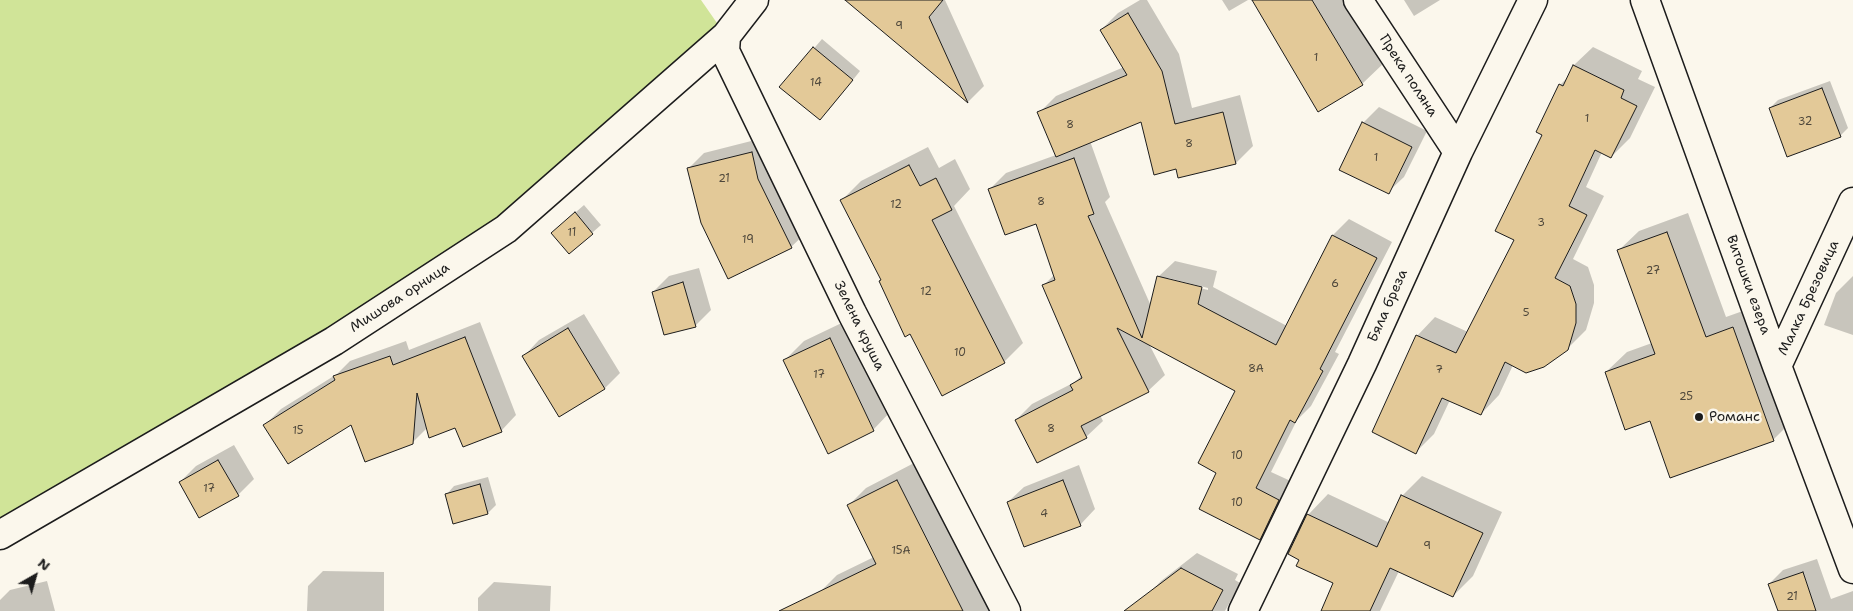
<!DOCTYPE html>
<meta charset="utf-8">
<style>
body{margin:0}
#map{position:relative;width:1853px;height:611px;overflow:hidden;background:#fbf7ec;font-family:"Shantell Sans",sans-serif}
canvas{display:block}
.north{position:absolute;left:10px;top:551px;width:50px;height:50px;-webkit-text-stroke:4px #fbf7ec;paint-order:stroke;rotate:38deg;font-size:14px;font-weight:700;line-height:20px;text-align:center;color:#1c1c1c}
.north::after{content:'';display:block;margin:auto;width:18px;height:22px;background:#1c1c1c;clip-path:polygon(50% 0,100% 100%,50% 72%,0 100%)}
</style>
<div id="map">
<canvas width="1853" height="611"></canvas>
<div class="north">N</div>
</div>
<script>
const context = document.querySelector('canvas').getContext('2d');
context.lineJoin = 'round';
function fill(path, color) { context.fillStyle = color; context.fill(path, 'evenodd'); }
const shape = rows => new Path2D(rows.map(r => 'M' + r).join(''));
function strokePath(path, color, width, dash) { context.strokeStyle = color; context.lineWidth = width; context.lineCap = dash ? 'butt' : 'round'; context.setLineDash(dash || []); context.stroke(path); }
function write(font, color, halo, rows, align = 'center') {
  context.font = font + ' "Shantell Sans",sans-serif'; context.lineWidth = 5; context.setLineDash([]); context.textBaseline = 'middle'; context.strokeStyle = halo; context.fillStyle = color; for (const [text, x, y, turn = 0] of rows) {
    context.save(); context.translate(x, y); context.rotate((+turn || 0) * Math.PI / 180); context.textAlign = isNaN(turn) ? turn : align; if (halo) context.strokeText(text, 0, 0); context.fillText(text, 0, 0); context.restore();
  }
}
fill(shape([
 [0,0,701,0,726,36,506,229,0,535]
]), '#d0e498');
fill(shape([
 [856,0,945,0,984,86,968,102,852,4],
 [1140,0,1147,0,1179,54,1192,108,1240,95,1253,146,1236,163,1177,167,1142,120,1090,141,1110,197,1105,202,1151,306,1158,277,1175,261,1217,271,1213,287,1287,326,1333,235,1349,219,1392,242,1335,352,1339,354,1311,406,1297,420,1271,472,1295,483,1276,522,1260,539,1218,472,1236,390,1149,344,1165,375,1148,391,1100,415,1103,421,1086,437,1038,462,1016,420,1032,404,1075,382,1082,375,1044,285,1055,274,1036,223,990,189,1006,173,1056,155,1039,113,1056,96,1124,67,1101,30,1118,13],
 [1168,278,1208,288,1208,290,1168,280],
 [1222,0,1248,0,1229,11],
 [1253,0,1347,0,1385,62,1362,84],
 [1404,0,1440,0,1414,16],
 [822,39,860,71,828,111,781,87],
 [1593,47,1642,71,1638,79,1655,87,1630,138,1611,157,1602,152,1586,187,1604,196,1573,259,1588,267,1594,285,1594,303,1586,330,1567,349,1513,365,1499,395,1481,414,1450,400,1434,434,1416,452,1417,336,1435,317,1468,332,1515,239,1544,134,1538,131,1560,85,1569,76,1574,65],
 [1830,81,1848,128,1840,136,1770,108,1778,100],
 [1379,107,1427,131,1404,177,1388,192,1363,123],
 [767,137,807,232,791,247,688,169,704,153],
 [928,147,939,168,955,159,970,189,954,206,1023,343,1004,362,882,280,842,200,861,181],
 [584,205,601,225,569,253,552,233],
 [1688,213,1726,317,1754,307,1793,420,1773,440,1651,420,1606,372,1627,352,1652,343,1618,251,1639,231],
 [699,268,711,310,695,326,653,292,669,276],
 [1853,276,1853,335,1824,325,1836,293],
 [584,314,620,373,605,388,559,416,524,356,539,340],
 [850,319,892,410,873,430,785,360,804,341],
 [480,322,516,415,501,431,456,426,428,427,412,443,352,423,265,425,281,409,337,374,350,361,406,341,409,350],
 [234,445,254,479,238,495,199,516,180,482,196,466],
 [914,463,971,576,977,574,994,611,829,611,820,592,837,575,874,557,849,505,866,488],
 [1079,465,1095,509,1080,525,1008,502,1024,487],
 [1422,476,1502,512,1473,576,1453,596,1399,571,1380,611,1322,611,1335,583,1300,560,1308,515,1328,494,1390,523,1402,496],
 [488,477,496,505,488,513,454,522,446,495,454,486],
 [1197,553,1238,574,1235,580,1240,583,1225,611,1132,611,1161,581],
 [1817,559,1831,599,1853,591,1853,611,1779,611,1769,584,1783,570],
 [323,571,384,572,384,611,307,611,308,586],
 [47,581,55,611,0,611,0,600,10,590],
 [494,582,551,586,550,611,478,611,478,598]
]), '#0003');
const building = shape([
 [845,0,943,0,929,17,968,103,845,0],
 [1252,0,1312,0,1363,85,1318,112,1252,0],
 [1128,13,1162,71,1175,124,1223,112,1236,164,1178,178,1176,169,1154,175,1141,122,1056,157,1037,112,1127,75,1100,30,1128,13],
 [813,47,853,80,820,120,779,87,813,47],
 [1573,65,1624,90,1621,98,1637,106,1611,158,1595,150,1569,206,1587,215,1555,278,1570,286,1576,304,1576,323,1568,350,1544,367,1526,373,1505,362,1481,415,1442,398,1416,454,1372,432,1416,335,1456,353,1514,240,1495,231,1542,135,1536,132,1559,84,1563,86,1573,65],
 [1822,88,1841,137,1787,157,1769,108,1822,88],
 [1362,122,1412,147,1389,194,1339,170,1362,122],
 [752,152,758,179,792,248,728,279,701,223,687,168,752,152],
 [1074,158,1094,214,1088,216,1142,338,1157,276,1202,287,1198,304,1276,345,1332,235,1377,258,1320,369,1323,371,1295,423,1290,420,1256,488,1279,500,1260,540,1199,509,1216,473,1198,463,1235,391,1117,328,1149,392,1081,426,1087,438,1037,463,1015,420,1073,390,1070,385,1082,378,1042,285,1055,280,1036,224,1005,235,988,189,1074,158],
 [909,165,920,186,936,178,952,210,932,220,1005,363,942,396,910,334,905,337,879,281,881,280,840,200,909,165],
 [575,212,593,234,569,254,551,233,575,212],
 [1667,232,1706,337,1733,327,1774,441,1670,478,1650,421,1625,430,1605,372,1655,354,1617,250,1667,232],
 [683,282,696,327,664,335,652,292,683,282],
 [568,328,605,389,559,417,522,356,568,328],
 [465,337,502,432,463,447,455,428,429,438,417,393,413,444,365,462,351,425,288,464,263,425,335,380,333,376,390,356,393,365,465,337],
 [830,338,874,431,828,454,783,360,830,338],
 [218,460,239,496,199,518,179,482,218,460],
 [897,480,963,611,779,611,876,564,847,505,897,480],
 [1063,480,1081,526,1024,547,1007,502,1063,480],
 [480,484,488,514,453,524,445,494,480,484],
 [1401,495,1483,533,1453,597,1390,568,1370,611,1321,611,1333,583,1296,566,1299,560,1288,554,1307,514,1377,547,1401,495],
 [1181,568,1223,590,1212,611,1124,611,1181,568],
 [1803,572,1816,611,1778,611,1768,584,1803,572]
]);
fill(building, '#e3c998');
strokePath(building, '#1c1c1c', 1);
const minor = shape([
 [1358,0,1458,152],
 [1645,0,1777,366,1853,569],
 [726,36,725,51,852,313,1006,611],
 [1777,366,1853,202],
 [0,535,334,341,506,229,726,36,754,0],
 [1243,611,1362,364,1458,152,1533,0]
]);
strokePath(minor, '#1c1c1c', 31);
strokePath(minor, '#fbf7ec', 28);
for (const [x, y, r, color] of [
 [1699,417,5,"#1c1c1c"]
]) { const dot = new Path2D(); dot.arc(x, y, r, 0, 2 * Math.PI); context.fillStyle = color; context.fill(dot); strokePath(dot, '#fbf7ec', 2); }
write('11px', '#4e473b', null, [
 ["9",899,26],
 ["1",1316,58],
 ["14",816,83],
 ["1",1587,119],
 ["32",1805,122],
 ["8",1070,125],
 ["8",1189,144],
 ["1",1376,158],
 ["21",724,179],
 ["8",1041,202],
 ["12",896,205],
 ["3",1541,223],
 ["11",572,233],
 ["19",748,240],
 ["27",1653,271],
 ["6",1335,284],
 ["12",926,292],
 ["5",1526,313],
 ["10",960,353],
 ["8А",1256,369],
 ["7",1439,370],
 ["17",819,375],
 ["25",1686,397],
 ["8",1051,429],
 ["15",298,431],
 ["10",1237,456],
 ["17",209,489],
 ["10",1237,503],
 ["4",1044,514],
 ["9",1427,546],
 ["15А",901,551],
 ["21",1792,597]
]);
write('14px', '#1c1c1c', '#fbf7ec', [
 ["Прека поляна",1408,76,57],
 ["Витошки езера",1748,285,70],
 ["Мишова орница",400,298,-33],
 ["Малка Брезовица",1809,298,-65],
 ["Бяла бреза",1388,306,-66],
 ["Зелена круша",859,326,64]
]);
write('14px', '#1c1c1c', '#fbf7ec', [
 ["Романс",1709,417]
], 'left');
</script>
